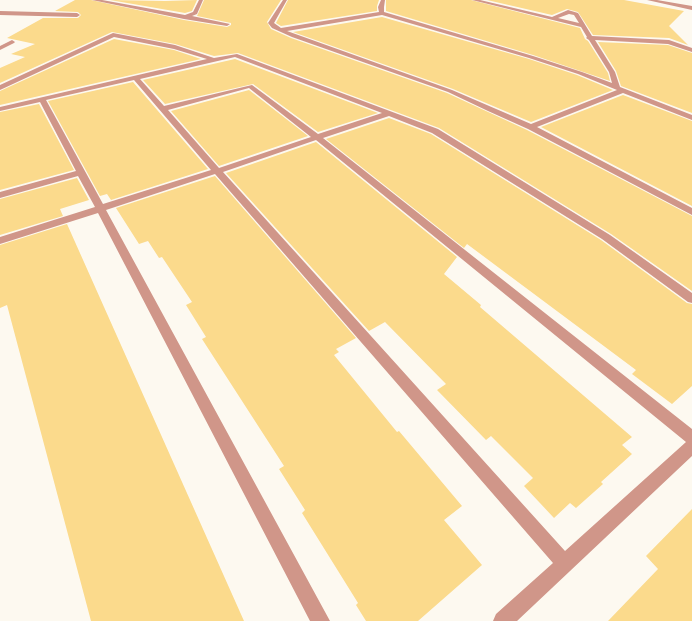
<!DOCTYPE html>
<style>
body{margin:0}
canvas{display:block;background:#fdf9f0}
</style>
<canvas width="692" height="621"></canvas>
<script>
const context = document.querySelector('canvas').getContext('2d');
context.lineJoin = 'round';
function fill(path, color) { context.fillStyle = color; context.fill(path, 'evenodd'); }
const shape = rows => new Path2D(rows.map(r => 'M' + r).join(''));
fill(shape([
 [75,0,91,0,184,20,227,27,231,25,231,23,197,16,204,0,281,0,267,22,271,29,291,38,447,93,527,130,692,216,692,291,611,234,439,128,238,53,214,56,175,44,112,32,0,83,0,68,25,57,11,54,35,44,7,38,43,18,78,18,81,15,78,12,55,11],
 [110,0,165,1,197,0,192,11,185,13],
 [288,0,379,0,377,6,377,11,281,26,276,23],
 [386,0,471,0,580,28,585,39,588,41,608,73,610,81,533,55,386,11],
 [487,0,624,0,684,11,669,26,688,45,669,38,593,35,578,12,567,9,552,15],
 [382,17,529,59,577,75,613,90,531,122,453,89,293,32],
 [114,39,174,50,201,59,0,105,0,91],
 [598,42,668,45,692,53,692,113,621,86,616,71],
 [235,59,378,113,318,132,253,84,165,104,143,80],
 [133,82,208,169,111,200,107,194,100,196,48,101],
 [249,90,308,136,219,166,171,111],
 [623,95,692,121,692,206,541,127],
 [39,104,74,170,0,190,0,112],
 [389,118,431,134,601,240,687,303,692,304,692,386,672,404,632,374,636,370,467,244,464,248,326,139],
 [316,142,457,257,444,274,481,305,480,307,632,437,622,445,632,454,601,482,603,484,576,508,570,503,554,518,524,486,533,478,491,436,486,440,437,390,446,384,385,322,369,331,226,173],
 [215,176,356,338,336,349,339,352,334,355,397,432,399,431,462,506,444,520,482,565,418,621,366,621,356,605,358,603,302,513,305,510,279,469,284,466,202,339,206,337,186,305,192,302,162,257,159,258,148,241,139,244,116,208],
 [77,178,89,200,60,209,63,216,0,235,0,199],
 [67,224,244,621,91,621,7,305,0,308,0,245],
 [692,509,692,621,608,621,658,569,646,556]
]), '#fbda8c');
fill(shape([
 [92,0,102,0,185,15,193,12,199,0,203,0,197,14,192,16,230,24,227,26,184,19,92,0],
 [283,0,287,0,274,23,281,28,379,12,378,7,381,0,385,0,384,7,384,12,533,56,582,72,612,83,609,72,589,40,586,38,587,37,581,27,472,0,480,0,552,17,568,10,578,13,592,36,669,40,692,48,692,52,668,44,595,40,615,72,620,87,692,115,692,120,623,93,537,127,692,208,692,215,528,129,488,111,448,92,292,37,272,28,268,23,283,0],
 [569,14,574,15,579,23,558,18,569,14],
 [382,15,529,58,578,74,617,90,531,124,452,90,287,31,382,15],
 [647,0,657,0,692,6,692,10,647,0],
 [0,11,77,13,80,15,77,17,0,15,0,11],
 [113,33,175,45,214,58,237,54,438,129,610,235,692,293,692,303,688,302,602,239,432,133,389,116,323,138,692,429,692,456,517,621,493,621,496,614,553,563,215,174,106,210,330,621,310,621,98,213,0,244,0,237,95,207,78,176,0,198,0,192,76,171,40,102,0,111,0,107,207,59,174,49,114,37,0,90,0,85,113,33],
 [235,57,382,113,318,134,252,85,164,106,140,79,235,57],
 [134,80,211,170,103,204,46,100,134,80],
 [249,88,311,137,219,168,168,110,249,88],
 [316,140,686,442,565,551,223,172,316,140],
 [12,40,15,42,14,43,0,50,0,46,12,40]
]), '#d09689');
</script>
